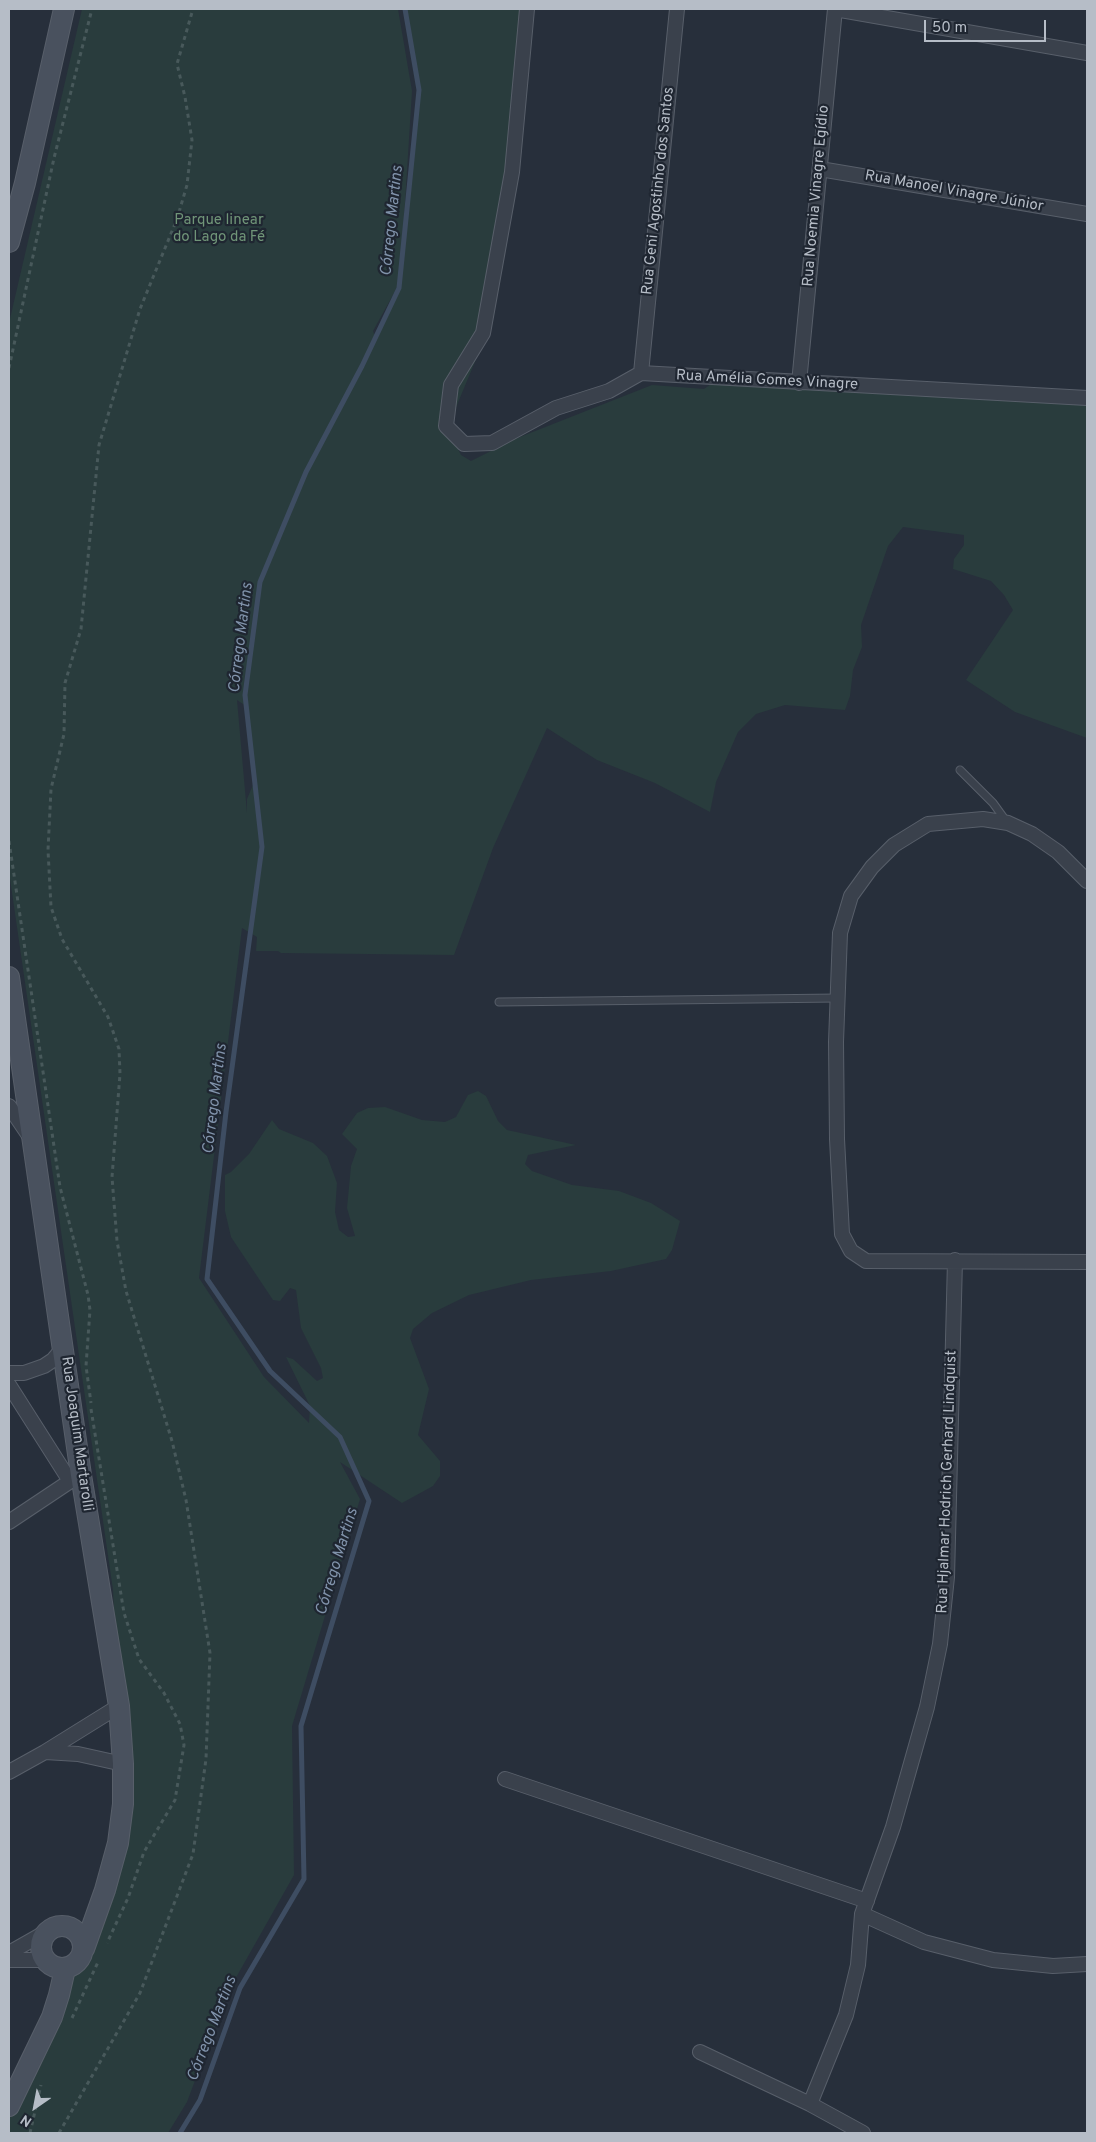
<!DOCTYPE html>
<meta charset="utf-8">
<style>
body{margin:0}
#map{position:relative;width:1096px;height:2142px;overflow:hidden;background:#272f3b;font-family:Overpass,sans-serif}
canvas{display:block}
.frame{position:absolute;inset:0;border:10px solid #b6bdc7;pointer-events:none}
.north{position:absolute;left:10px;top:2082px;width:50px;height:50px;-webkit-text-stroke:4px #1f2631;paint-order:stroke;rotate:213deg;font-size:14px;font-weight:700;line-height:20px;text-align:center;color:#b6bdc7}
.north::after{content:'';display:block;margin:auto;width:18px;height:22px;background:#b6bdc7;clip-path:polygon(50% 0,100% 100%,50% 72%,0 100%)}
.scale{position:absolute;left:924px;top:20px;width:122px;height:22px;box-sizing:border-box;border:2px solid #b6bdc7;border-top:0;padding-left:6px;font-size:15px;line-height:18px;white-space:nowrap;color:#b6bdc7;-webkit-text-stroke:4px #1f2631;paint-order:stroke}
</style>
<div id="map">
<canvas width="1096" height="2142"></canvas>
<div class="frame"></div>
<div class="north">N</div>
<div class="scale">50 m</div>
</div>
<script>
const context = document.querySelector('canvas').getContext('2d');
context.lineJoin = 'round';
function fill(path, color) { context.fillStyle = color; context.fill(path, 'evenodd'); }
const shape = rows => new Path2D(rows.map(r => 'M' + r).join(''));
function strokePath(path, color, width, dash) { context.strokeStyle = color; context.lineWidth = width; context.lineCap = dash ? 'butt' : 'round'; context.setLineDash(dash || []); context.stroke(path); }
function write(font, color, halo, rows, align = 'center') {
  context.font = font + ' Overpass,sans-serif'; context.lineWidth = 4.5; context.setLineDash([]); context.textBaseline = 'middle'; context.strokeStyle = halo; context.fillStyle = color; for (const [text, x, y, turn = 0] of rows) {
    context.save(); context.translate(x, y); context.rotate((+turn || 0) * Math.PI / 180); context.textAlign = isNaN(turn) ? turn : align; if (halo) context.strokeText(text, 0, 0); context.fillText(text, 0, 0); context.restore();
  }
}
fill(shape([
 [82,9,398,9,412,91,404,219,407,210,419,90,405,9,530,9,505,187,494,316,452,417,453,439,461,455,471,461,515,439,652,385,704,389,717,380,1087,402,1087,738,1015,712,966,680,1013,610,1004,595,991,581,953,569,954,559,964,545,964,535,903,527,888,546,861,625,862,647,853,670,850,696,845,710,785,705,756,714,738,732,716,782,710,812,655,783,597,760,547,728,493,848,454,955,281,953,278,951,256,951,257,937,242,928,199,1278,264,1377,309,1423,310,1406,286,1357,293,1359,317,1381,323,1378,321,1368,301,1328,296,1290,290,1288,280,1301,273,1300,231,1237,225,1211,225,1175,231,1172,249,1154,272,1120,279,1129,313,1143,327,1156,337,1183,335,1212,339,1230,348,1237,355,1236,347,1208,351,1166,357,1149,342,1134,357,1113,368,1108,385,1107,422,1120,445,1122,456,1117,468,1095,478,1091,486,1096,498,1121,507,1130,576,1145,528,1155,525,1164,532,1171,572,1185,619,1191,651,1203,680,1221,672,1250,666,1259,611,1271,531,1280,469,1295,432,1313,413,1329,410,1338,429,1389,418,1435,440,1461,440,1476,433,1486,402,1503,340,1462,360,1499,292,1726,294,1875,229,1990,187,2102,168,2133,9,2133,9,2115,97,1923,125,1836,113,1590,9,872,9,323],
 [399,284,399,288,375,337,373,331],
 [237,700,246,706,255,780,247,799,247,813]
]), '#293c3d');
strokePath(shape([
 [180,2133,200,2100,240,1988,304,1879,301,1726,369,1501,340,1437,270,1371,207,1279,226,1112,262,847,245,695,260,582,306,472,362,366,399,288,419,90,405,9]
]), '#3e4d62', 5);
const lane = shape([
 [960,770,993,803,1006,821],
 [499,1002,838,998]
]);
const street = shape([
 [527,9,512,172,483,333,451,385,446,426,464,444,492,443,556,408,609,391,641,373,1087,398],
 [835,9,1087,53],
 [820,169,1087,214],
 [641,373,677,9],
 [799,383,835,9],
 [1087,881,1058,852,1032,834,1008,823,983,819,928,824,894,845,872,867,851,896,840,933,836,1042,837,1139,842,1234,851,1251,866,1261,1087,1262],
 [9,1106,30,1137],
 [9,1373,24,1373,44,1366,53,1360,64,1347],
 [9,1385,70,1481],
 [9,1522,78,1476],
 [45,1752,78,1754,123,1764],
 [9,1772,45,1752,119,1706],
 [505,1779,867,1901],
 [862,1914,924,1942,993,1960,1053,1966,1087,1964],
 [9,1953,46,1932],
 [9,1960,45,1960],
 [700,2052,810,2104,863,2133],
 [810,2104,846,2015,858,1965,862,1914,893,1827,927,1707,940,1644,947,1577,955,1260]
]);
const secondary = shape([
 [9,242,25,183,64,9],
 [9,977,81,1475,119,1706,123,1764,123,1804,118,1843,105,1890,84,1949],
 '41 1947a21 21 0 1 1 42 0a21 21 0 1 1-42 0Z',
 [9,2106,52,2017,59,1995,65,1969]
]);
strokePath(lane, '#585f6a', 9);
strokePath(street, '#585f6a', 16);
strokePath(secondary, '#585f6a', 22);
strokePath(shape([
 [9,368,54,158,92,9],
 [9,841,60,1187,88,1295,90,1310,86,1366,91,1403],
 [91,1409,124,1613,139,1659,164,1693,180,1724,184,1745,175,1800,144,1852,128,1898,107,1943],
 [72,2018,99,1960],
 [30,2133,41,2085],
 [59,2133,140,1993,193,1854,206,1759,210,1653,186,1500,172,1441,126,1291,117,1241,112,1177,120,1074,119,1049,108,1017,62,939,51,907,48,850,51,789,64,734,65,683,81,629,99,445,140,309,177,219,187,185,192,140,185,97,177,64,193,9]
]), '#48595b', 3, [4, 4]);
strokePath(lane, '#3a414c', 7);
strokePath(street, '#3a414c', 14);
strokePath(secondary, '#49515e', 20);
write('15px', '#b6bdc7', '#1f2631', [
 ["Rua Geni Agostinho dos Santos",659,191,-84],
 ["Rua Manoel Vinagre Júnior",954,192,10],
 ["Rua Noemia Vinagre Egídio",817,196,-85],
 ["Rua Amélia Gomes Vinagre",767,381,3],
 ["Rua Joaquim Martarolli",76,1434,82],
 ["Rua Hjalmar Hodrich Gerhard Lindquist",948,1482,-88]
]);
write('15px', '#709578', '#1f2631', [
 ["Parque linear",219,221],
 ["do Lago da Fé",219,238]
]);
write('italic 16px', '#8193ab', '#1f2631', [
 ["Córrego Martins",393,221,-84],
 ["Córrego Martins",242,638,-83],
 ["Córrego Martins",216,1099,-83],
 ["Córrego Martins",338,1562,-73],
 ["Córrego Martins",213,2029,-69]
]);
</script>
